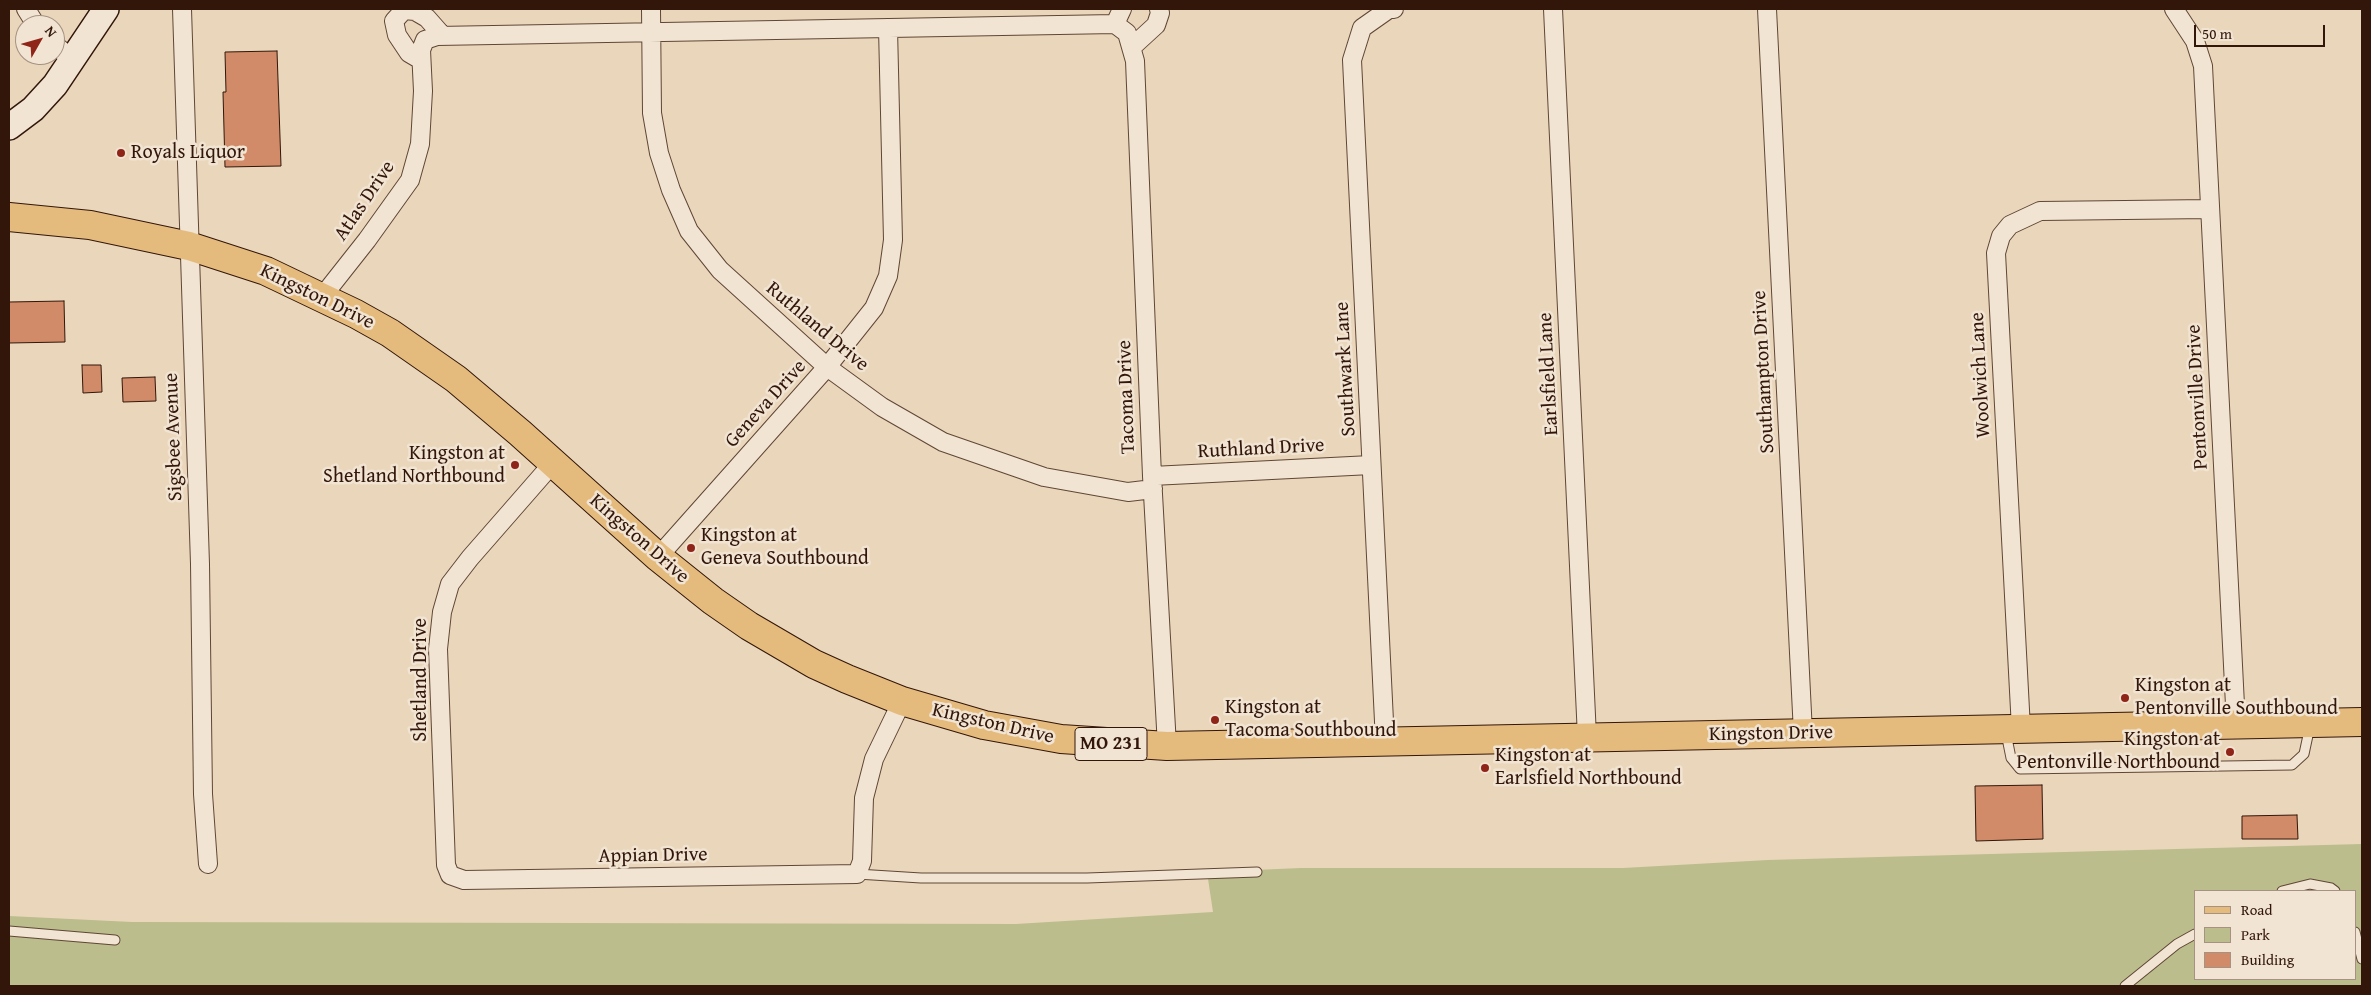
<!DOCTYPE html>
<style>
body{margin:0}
#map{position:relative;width:2371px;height:995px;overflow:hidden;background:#ead6ba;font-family:"Gentium Book Plus",serif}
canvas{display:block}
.frame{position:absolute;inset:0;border:10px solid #32160a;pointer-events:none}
.legend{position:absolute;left:2194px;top:890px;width:162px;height:90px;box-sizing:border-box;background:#f1e4d2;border:1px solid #a59282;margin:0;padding:6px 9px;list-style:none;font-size:15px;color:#32160a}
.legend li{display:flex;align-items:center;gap:10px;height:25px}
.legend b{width:25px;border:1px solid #a59282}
.north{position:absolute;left:15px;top:15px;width:50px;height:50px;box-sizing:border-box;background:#f1e4d2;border:1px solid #a59282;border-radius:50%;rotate:52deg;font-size:14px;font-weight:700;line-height:20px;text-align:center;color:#32160a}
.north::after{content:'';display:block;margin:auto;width:18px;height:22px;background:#8f2418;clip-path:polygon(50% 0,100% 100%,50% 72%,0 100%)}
.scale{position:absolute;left:2194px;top:25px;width:131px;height:22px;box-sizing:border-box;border:2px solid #32160a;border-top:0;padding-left:6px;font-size:15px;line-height:18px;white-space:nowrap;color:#32160a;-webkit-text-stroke:4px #f1e4d2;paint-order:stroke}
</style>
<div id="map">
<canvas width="2371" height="995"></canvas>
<div class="frame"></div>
<ul class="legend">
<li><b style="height:6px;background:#e5bb7d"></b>Road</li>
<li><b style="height:14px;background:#bbbd8d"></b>Park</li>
<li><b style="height:14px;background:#d18b69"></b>Building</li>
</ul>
<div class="north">N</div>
<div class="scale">50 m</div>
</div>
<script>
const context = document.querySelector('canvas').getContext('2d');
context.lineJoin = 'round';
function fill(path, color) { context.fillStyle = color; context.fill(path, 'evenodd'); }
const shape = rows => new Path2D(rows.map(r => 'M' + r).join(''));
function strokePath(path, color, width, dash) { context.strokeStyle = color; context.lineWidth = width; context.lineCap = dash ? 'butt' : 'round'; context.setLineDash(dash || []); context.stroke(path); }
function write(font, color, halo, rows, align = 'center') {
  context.font = font + ' "Gentium Book Plus",serif'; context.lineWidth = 5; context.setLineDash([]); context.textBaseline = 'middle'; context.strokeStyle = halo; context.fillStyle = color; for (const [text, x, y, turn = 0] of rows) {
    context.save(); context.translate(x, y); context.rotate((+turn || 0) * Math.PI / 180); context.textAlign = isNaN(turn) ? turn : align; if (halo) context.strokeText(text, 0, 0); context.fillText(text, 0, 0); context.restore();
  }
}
fill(shape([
 [2362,844,2362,986,9,986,9,916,132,922,1016,924,1213,912,1207,872,1301,868,1623,868,1768,860],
 [2195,891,2355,891,2355,979,2195,979]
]), '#bbbd8d');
const building = shape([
 [277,51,281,166,225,167,223,92,226,92,225,52,277,51],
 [64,301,65,342,9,343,9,302,64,301],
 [82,365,101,365,102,392,83,393,82,365],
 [155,377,156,401,123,402,122,378,155,377],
 [2042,785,2043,839,1976,841,1975,786,2042,785],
 [2297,815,2298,839,2242,839,2242,816,2297,815]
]);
fill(building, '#d18b69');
strokePath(building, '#32160a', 1);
const lane = shape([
 [2006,733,2011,758,2020,769,2292,765,2304,754,2310,726],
 [857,874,921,878,1087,878,1257,872],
 [2282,891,2310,884,2331,888,2335,891],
 [9,931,115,940],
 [2355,932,2362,959],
 [2125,986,2177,944,2195,934]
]);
const street = shape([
 [26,9,36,25],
 [182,9,200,564,203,794,208,864],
 [651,9,652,113,659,153,671,190,689,231,720,270,827,367,882,407,943,442,1044,477,1128,492,1153,489],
 [1553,9,1587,737],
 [1767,9,1803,733],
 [2174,9,2195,41,2203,66,2236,725],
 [1115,24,1127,33,1135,61,1152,476,1167,746],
 [1115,24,1122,9],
 [55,45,73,60],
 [1132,47,1156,25,1160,13,1159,9],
 [421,60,409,53,397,35,394,21,404,10,415,11,427,18,442,35],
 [322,297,367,240,410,180,420,144,423,91,421,50,425,40,437,36,1115,24],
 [553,463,470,558,450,584,442,612,438,649,446,865,450,875,464,880,857,874,862,861,864,798,874,759,902,701],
 [1152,476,1371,465],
 [658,557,827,367,874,308,888,276,893,240,888,28],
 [2021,729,1996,253,2001,236,2010,225,2040,211,2209,209],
 [1385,742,1352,60,1362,28,1389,9,1394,9]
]);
const secondary = shape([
 [9,127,33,109,55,85,106,9]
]);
const primary = shape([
 [9,217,90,225,189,246,266,271,356,314,390,333,456,379,520,433,658,557,713,601,749,626,814,664,847,679,902,701,984,725,1061,739,1167,746,2362,722]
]);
strokePath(lane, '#604636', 11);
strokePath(street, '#604636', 20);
strokePath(secondary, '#32160a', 28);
strokePath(primary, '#32160a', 30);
strokePath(lane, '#f1e4d2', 9);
strokePath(street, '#f1e4d2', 18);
strokePath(secondary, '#f1e4d2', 25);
strokePath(primary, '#e5bb7d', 28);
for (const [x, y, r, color] of [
 [121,153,5,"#8f2418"],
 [515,465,5,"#8f2418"],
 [691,548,5,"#8f2418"],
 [2125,698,5,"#8f2418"],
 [1215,720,5,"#8f2418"],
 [2230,752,5,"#8f2418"],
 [1485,768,5,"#8f2418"]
]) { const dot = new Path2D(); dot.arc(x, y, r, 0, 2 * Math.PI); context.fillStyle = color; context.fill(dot); strokePath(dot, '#f1e4d2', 2); }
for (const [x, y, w] of [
 [1111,744,72]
]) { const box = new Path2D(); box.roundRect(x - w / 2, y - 16.5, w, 33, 4); context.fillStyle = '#f1e4d2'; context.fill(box); strokePath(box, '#32160a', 1); }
write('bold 19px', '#32160a', null, [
 ["MO 231",1111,744]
]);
write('20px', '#32160a', '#f1e4d2', [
 ["Royals Liquor",131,153],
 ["Kingston at",505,454,"right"],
 ["Shetland Northbound",505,477,"right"],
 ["Kingston at",701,536],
 ["Geneva Southbound",701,559],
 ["Kingston at",2135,686],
 ["Pentonville Southbound",2135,709],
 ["Kingston at",1225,708],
 ["Tacoma Southbound",1225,731],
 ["Kingston at",2220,740,"right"],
 ["Pentonville Northbound",2220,763,"right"],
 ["Kingston at",1495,756],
 ["Earlsfield Northbound",1495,779]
], 'left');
write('20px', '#32160a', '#f1e4d2', [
 ["Atlas Drive",365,201,-56],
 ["Kingston Drive",317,297,26],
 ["Ruthland Drive",817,327,40],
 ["Southwark Lane",1346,369,-93],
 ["Southampton Drive",1764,372,-93],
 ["Earlsfield Lane",1549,374,-93],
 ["Woolwich Lane",1981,375,-93],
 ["Tacoma Drive",1127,397,-92],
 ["Pentonville Drive",2198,397,-93],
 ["Geneva Drive",766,404,-48],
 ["Sigsbee Avenue",174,437,-92],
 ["Ruthland Drive",1261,449,-3],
 ["Kingston Drive",639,539,41],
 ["Shetland Drive",421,680,-90],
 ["Kingston Drive",993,724,13],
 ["Kingston Drive",1771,734,-1],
 ["Appian Drive",653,856,-1]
]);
</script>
